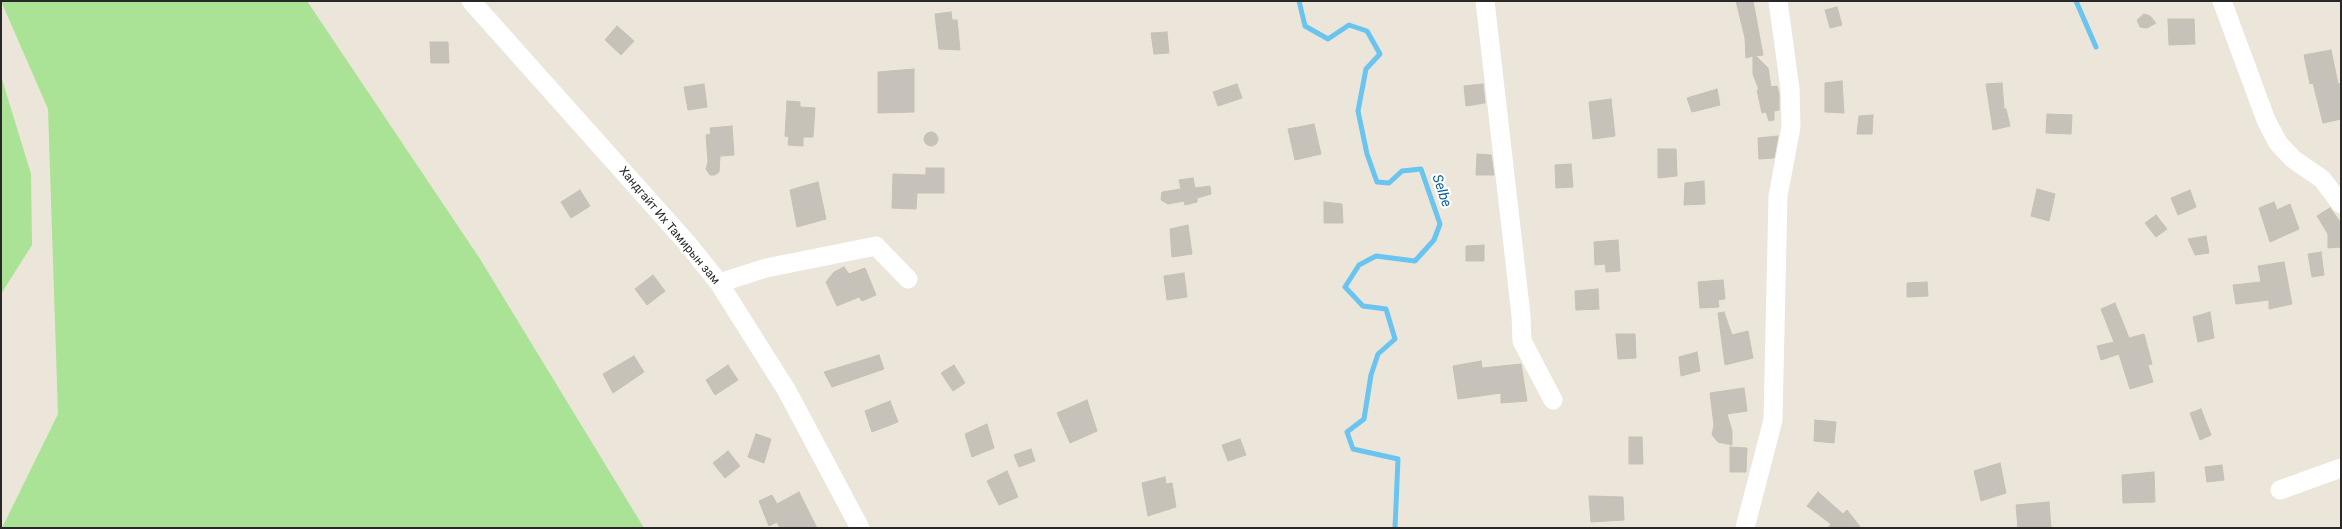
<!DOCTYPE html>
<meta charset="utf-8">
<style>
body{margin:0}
#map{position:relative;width:2342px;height:529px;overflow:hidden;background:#ebe5da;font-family:Roboto,sans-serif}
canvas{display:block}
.frame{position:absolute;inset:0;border:2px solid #282828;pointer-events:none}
</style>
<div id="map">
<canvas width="2342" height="529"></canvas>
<div class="frame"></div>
</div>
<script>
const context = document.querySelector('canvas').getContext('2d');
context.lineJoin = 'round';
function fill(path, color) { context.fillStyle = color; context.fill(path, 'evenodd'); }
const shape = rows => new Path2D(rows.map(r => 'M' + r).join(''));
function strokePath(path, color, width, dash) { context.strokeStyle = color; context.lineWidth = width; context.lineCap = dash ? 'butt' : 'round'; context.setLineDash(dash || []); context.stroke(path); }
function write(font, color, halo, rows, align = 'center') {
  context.font = font + ' Roboto,sans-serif'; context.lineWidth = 4.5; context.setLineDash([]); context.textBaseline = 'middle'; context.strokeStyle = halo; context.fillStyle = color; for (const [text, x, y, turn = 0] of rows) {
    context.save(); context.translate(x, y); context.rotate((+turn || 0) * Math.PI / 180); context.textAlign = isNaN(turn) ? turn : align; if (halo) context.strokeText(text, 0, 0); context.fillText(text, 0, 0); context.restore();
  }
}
fill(shape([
 [1,1,307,1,480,259,644,528,2,528,58,414,48,109],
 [1,76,31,174,32,245,1,294]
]), '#aae395');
strokePath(shape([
 [1299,1,1305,26,1328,39,1349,25,1367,31,1380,54,1366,69,1358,111,1367,154,1377,182,1389,183,1402,171,1421,169,1440,224,1434,240,1415,261,1376,256,1359,265,1345,287,1363,306,1386,309,1395,339,1378,354,1371,375,1364,419,1347,432,1353,449,1398,459,1395,528],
 [2076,1,2096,47]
]), '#6ac4f0', 5);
const building = shape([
 [1736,1,1753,1,1763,55,1756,56,1768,68,1771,87,1777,86,1779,94,1779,110,1774,111,1774,120,1769,121,1766,112,1762,113,1757,90,1759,90,1753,74,1753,56,1746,58,1745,38,1736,1],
 [1837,7,1842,25,1830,28,1825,10,1837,7],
 [951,12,952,20,957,20,960,50,939,49,935,14,951,12],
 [2144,14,2150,16,2156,23,2147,28,2140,27,2137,20,2144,14],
 [2168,19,2194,19,2195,44,2169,45,2168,19],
 [617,26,634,41,621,55,605,40,617,26],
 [1167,32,1169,53,1154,54,1151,33,1167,32],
 [430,42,448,42,449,63,431,63,430,42],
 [2331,50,2338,84,2341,83,2341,119,2323,123,2313,83,2310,84,2304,55,2331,50],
 [914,69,914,112,878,113,878,72,914,69],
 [1842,81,1844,113,1825,112,1825,83,1842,81],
 [2002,83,2004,109,2006,109,2010,126,1993,130,1986,84,2002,83],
 [704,84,707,107,688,110,684,87,704,84],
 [1237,84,1242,98,1218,106,1213,92,1237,84],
 [1483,84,1485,103,1466,106,1464,86,1483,84],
 [1717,89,1720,105,1692,112,1687,98,1717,89],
 [1611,99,1615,136,1593,139,1589,102,1611,99],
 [787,101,800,102,800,107,815,108,813,137,803,137,803,146,788,145,789,137,785,136,787,101],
 [2047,114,2072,115,2071,134,2046,133,2047,114],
 [1873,115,1872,134,1857,134,1859,116,1873,115],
 [1314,124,1321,154,1295,160,1288,129,1314,124],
 [732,126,734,155,720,156,719,172,715,175,710,175,706,169,708,162,706,135,711,134,710,128,732,126],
 '924 139a7 7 0 1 1 14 0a7 7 0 1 1-14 0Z',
 [1778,136,1774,158,1759,159,1758,138,1778,136],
 [1658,149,1676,149,1677,176,1658,178,1658,149],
 [1477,154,1491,155,1494,175,1476,175,1477,154],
 [1571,164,1573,187,1556,188,1555,165,1571,164],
 [926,168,944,168,944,193,917,193,916,209,892,208,893,174,926,175,926,168],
 [1193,178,1195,188,1210,186,1211,194,1197,198,1197,202,1185,205,1184,201,1168,204,1161,200,1162,192,1181,189,1179,180,1193,178],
 [1704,181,1705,204,1684,205,1685,183,1704,181],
 [818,182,826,219,797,227,790,190,818,182],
 [2037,189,2055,194,2049,221,2031,216,2037,189],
 [580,190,590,206,571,218,561,202,580,190],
 [2190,190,2196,207,2178,215,2171,198,2190,190],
 [1324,202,1342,204,1343,223,1324,223,1324,202],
 [2274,202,2277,210,2290,204,2299,229,2270,242,2259,208,2274,202],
 [2330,208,2341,223,2341,247,2328,248,2328,234,2317,216,2330,208],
 [2156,215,2167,229,2156,237,2145,223,2156,215],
 [1188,225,1192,254,1172,257,1170,229,1188,225],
 [2206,236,2209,253,2195,255,2188,239,2206,236],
 [1618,240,1620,271,1606,272,1605,264,1595,265,1594,242,1618,240],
 [1484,245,1484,261,1466,261,1466,246,1484,245],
 [2321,252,2324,275,2312,277,2308,254,2321,252],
 [2284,262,2292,304,2269,309,2269,300,2236,304,2233,285,2261,282,2258,266,2284,262],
 [844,267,849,274,865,268,876,295,862,301,859,297,837,306,826,282,834,272,844,267],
 [1184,273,1187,297,1167,300,1164,276,1184,273],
 [653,275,665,291,647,305,635,289,653,275],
 [1723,280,1725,299,1718,300,1719,307,1700,308,1698,282,1723,280],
 [1927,282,1928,296,1907,297,1907,283,1927,282],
 [1598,289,1599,309,1576,310,1575,291,1598,289],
 [2115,303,2129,338,2144,334,2152,364,2148,365,2153,382,2130,389,2119,354,2101,360,2097,346,2114,342,2101,309,2115,303],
 [1724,312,1732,335,1748,331,1753,358,1725,365,1718,313,1724,312],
 [2210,312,2214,338,2198,342,2193,317,2210,312],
 [1616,334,1635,334,1636,358,1618,359,1616,334],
 [1697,352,1700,371,1681,376,1679,357,1697,352],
 [879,355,884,369,832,387,824,372,879,355],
 [634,356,644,372,613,393,603,374,634,356],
 [1481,361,1482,368,1521,364,1527,401,1501,403,1501,393,1458,399,1453,366,1481,361],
 [728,365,738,380,715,395,706,380,728,365],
 [954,365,965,383,953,391,941,373,954,365],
 [1744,388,1747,411,1727,414,1732,431,1732,445,1718,442,1712,435,1714,425,1710,393,1744,388],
 [1087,400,1097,431,1070,443,1057,413,1087,400],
 [890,401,898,422,872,432,865,411,890,401],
 [2201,409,2211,435,2200,440,2190,413,2201,409],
 [1815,420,1836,422,1834,443,1814,441,1815,420],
 [987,424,994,448,972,457,965,434,987,424],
 [756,434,771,439,764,463,748,457,756,434],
 [1629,437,1642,437,1643,464,1629,464,1629,437],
 [1240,439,1246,455,1228,461,1222,445,1240,439],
 [1730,447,1747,448,1746,472,1730,472,1730,447],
 [1031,449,1035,461,1019,467,1014,455,1031,449],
 [728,451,740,466,725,478,713,463,728,451],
 [2000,463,2006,493,1981,501,1974,471,2000,463],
 [2222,465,2224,480,2207,482,2205,467,2222,465],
 [1007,471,1018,497,999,505,987,481,1007,471],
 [2154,472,2155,502,2123,503,2122,475,2154,472],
 [1165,477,1166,484,1172,483,1176,507,1148,516,1142,483,1165,477],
 [799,492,817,528,780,528,777,522,769,526,759,501,772,495,777,504,799,492],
 [1818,492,1843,514,1847,510,1861,528,1828,528,1831,524,1807,506,1818,492],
 [1589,496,1623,497,1624,520,1591,522,1589,496],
 [2049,502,2051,528,2018,528,2016,505,2049,502]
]);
fill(building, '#c6c2b9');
strokePath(building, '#c6c1b3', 1);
strokePath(shape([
 [471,1,687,243,719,283,787,391,860,528],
 [1485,1,1521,315,1522,341,1553,400],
 [2222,1,2266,120,2278,143,2293,159,2322,179,2341,204],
 [719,283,766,268,876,246,908,279],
 [2280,490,2341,468],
 [1745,528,1773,420,1778,196,1791,127,1790,89,1778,1]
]), '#fff', 19);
write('12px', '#282828', '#fff', [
 ["Хандгайт Их Тамирын зам",669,226,50]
]);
write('italic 14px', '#0b5f9a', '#fff', [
 ["Selbe",1441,191,71]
]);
</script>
